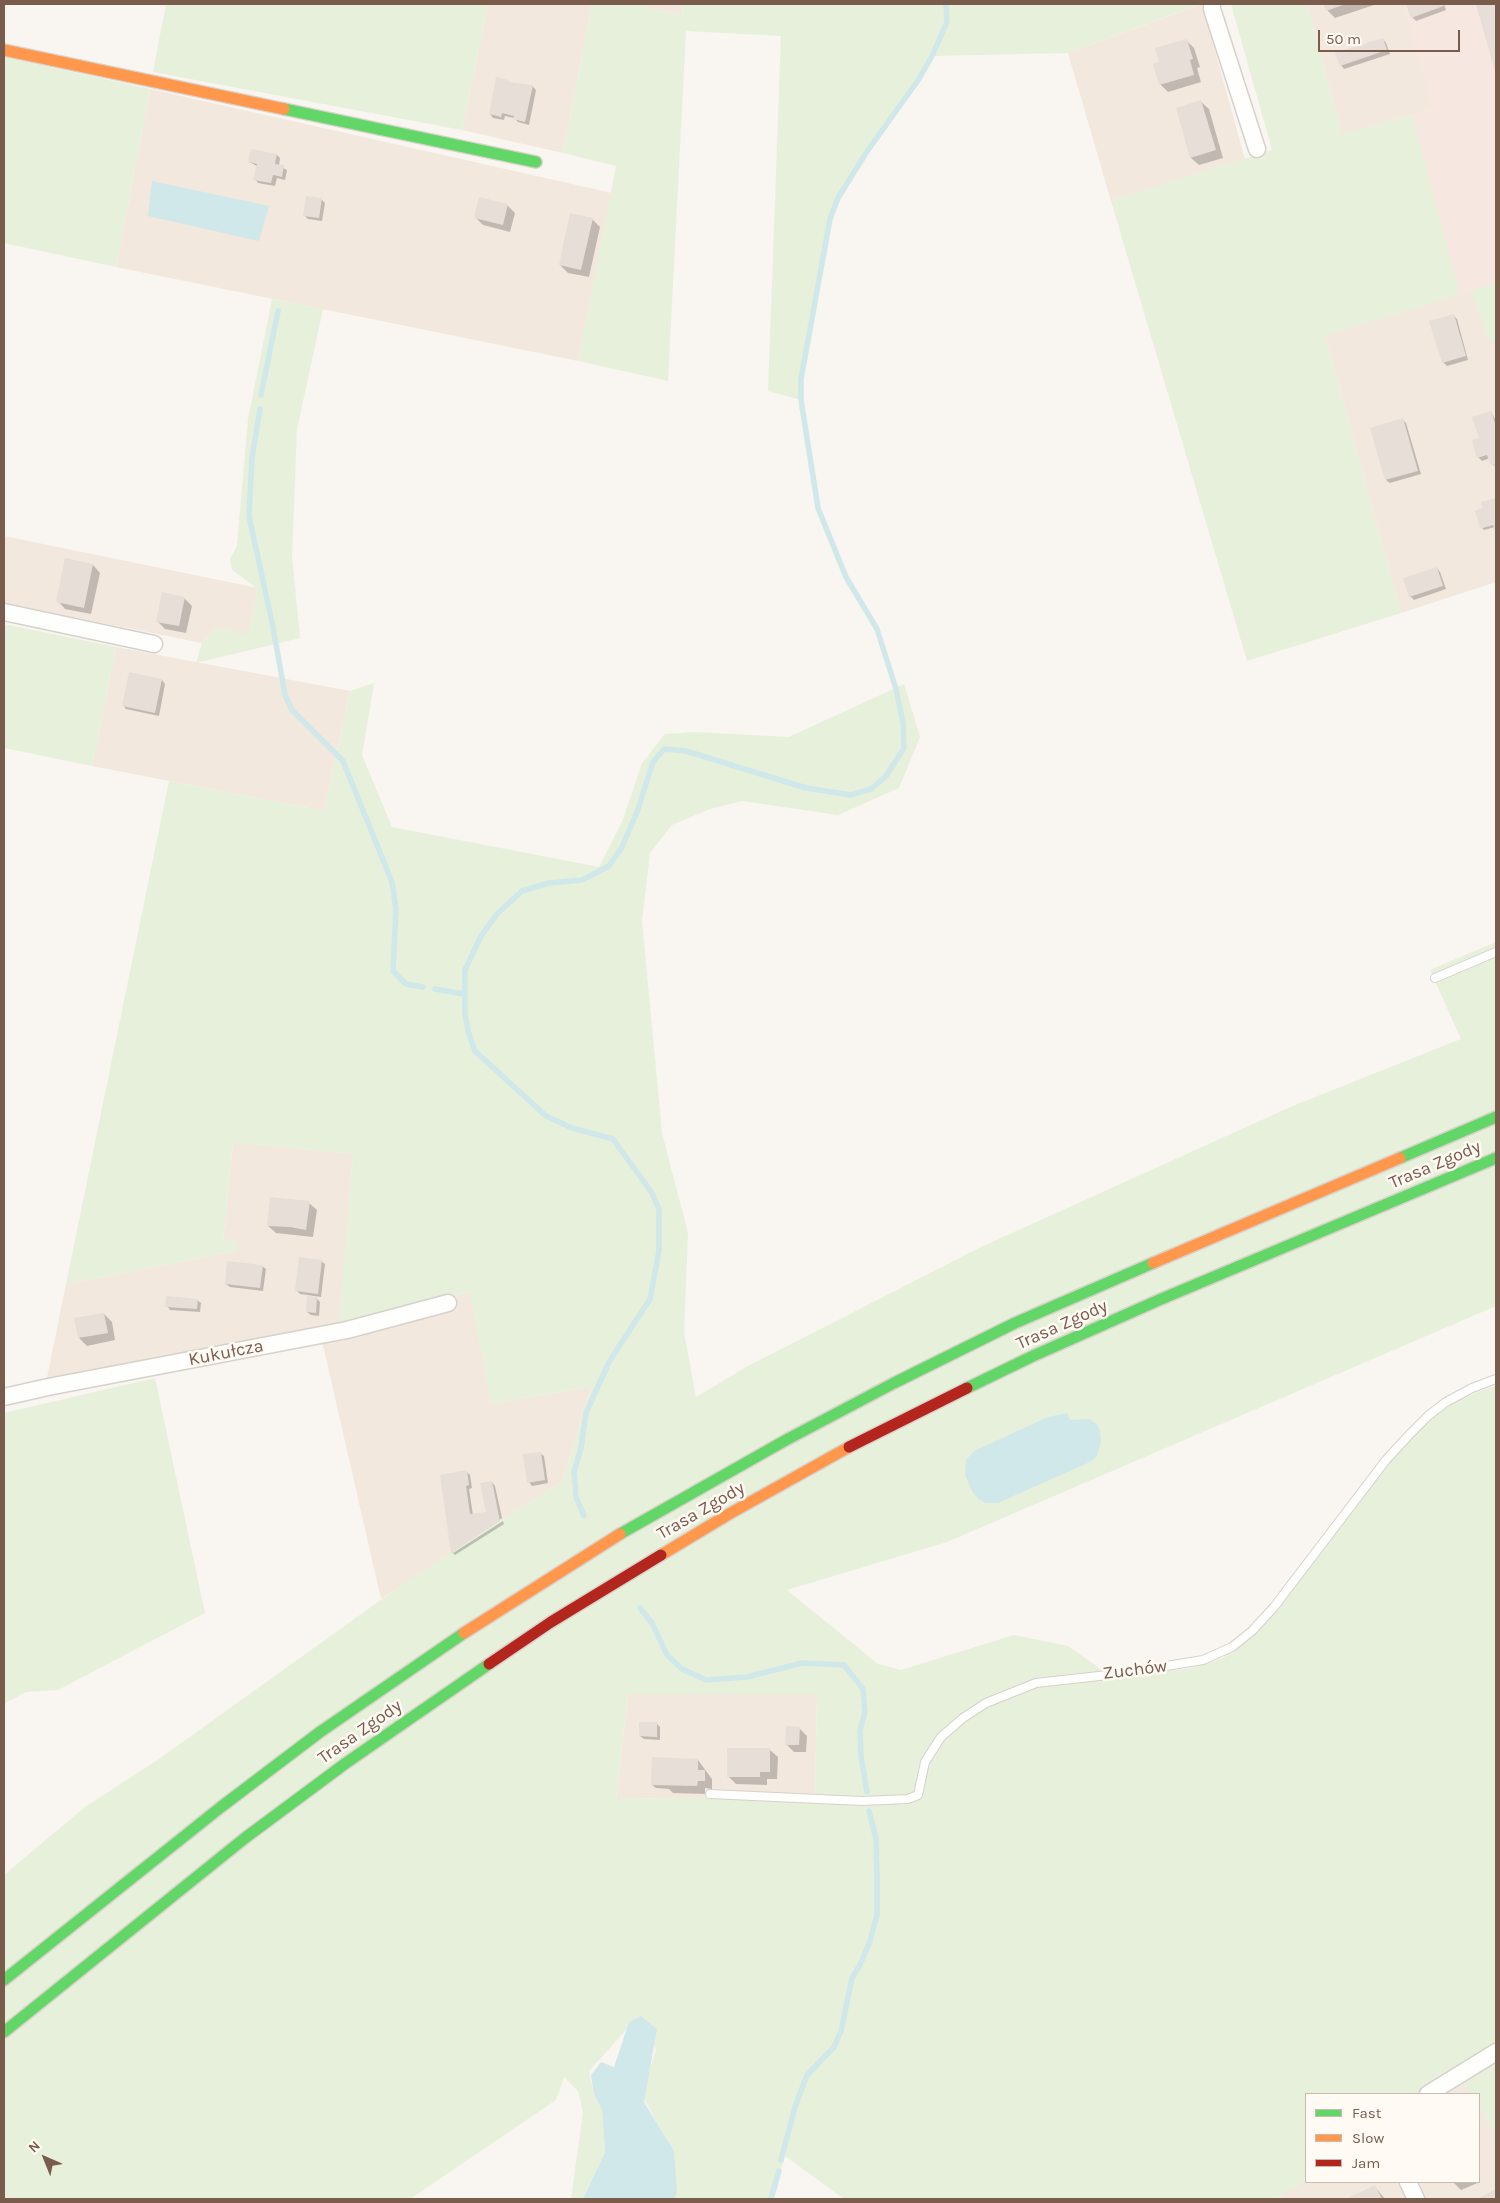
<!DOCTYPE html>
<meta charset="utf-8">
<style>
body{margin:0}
#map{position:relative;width:1500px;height:2203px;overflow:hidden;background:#f9f5f0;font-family:Karla,sans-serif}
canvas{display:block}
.frame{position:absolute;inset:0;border:5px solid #7a5c4d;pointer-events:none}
.legend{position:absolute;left:1305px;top:2093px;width:175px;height:90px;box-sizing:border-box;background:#fffaf3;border:1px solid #cabbb1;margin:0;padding:6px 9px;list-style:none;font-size:15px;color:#7a5c4d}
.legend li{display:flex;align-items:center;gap:10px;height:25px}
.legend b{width:25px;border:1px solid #cabbb1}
.north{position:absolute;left:20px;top:2133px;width:50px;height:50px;-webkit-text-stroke:4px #fffaf3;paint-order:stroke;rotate:316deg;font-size:14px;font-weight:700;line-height:20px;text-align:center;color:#7a5c4d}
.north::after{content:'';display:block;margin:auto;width:18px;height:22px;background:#7a5c4d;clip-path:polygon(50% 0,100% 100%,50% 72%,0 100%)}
.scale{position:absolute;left:1318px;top:30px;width:142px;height:22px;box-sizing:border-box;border:2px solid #7a5c4d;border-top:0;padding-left:6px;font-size:15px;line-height:18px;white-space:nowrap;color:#7a5c4d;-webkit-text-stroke:4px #fffaf3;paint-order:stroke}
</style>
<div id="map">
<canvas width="1500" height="2203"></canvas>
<div class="frame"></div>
<ul class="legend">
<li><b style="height:6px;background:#63d668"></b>Fast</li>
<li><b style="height:6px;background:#ff974d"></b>Slow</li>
<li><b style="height:6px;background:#b3261e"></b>Jam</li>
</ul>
<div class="north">N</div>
<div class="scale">50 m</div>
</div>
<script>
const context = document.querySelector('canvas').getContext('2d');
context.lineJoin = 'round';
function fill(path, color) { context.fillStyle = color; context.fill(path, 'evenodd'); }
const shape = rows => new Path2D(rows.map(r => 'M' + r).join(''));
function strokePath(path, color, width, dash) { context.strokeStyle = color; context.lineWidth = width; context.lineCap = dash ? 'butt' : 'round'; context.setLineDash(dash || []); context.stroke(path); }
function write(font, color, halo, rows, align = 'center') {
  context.font = font + ' Karla,sans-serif'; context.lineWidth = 5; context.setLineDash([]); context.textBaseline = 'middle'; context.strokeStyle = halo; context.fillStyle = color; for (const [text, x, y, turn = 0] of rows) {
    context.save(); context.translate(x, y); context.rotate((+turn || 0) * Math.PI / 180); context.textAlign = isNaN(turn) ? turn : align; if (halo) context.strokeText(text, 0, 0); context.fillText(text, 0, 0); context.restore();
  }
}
fill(shape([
 [488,4,592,4,563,153,462,130],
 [627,4,683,4,682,15],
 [1202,4,1245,159,1111,201,1068,53],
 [1307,4,1496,4,1496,582,1401,613,1325,335,1459,294,1412,115,1342,135],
 [150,89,612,193,578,361,116,267],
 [4,536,258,588,249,635,215,628,202,643,4,603],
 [116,647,350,691,324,811,92,766],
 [233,1142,353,1154,340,1324,470,1292,491,1403,591,1387,563,1481,381,1599,320,1332,47,1378,66,1284,236,1251,223,1239],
 [628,1694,817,1694,815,1796,616,1799],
 [1496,2069,1496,2199,1275,2199,1306,2180,1479,2182,1479,2094,1447,2094,1465,2084,1466,2087]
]), '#f2e8de');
fill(shape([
 [1403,4,1496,4,1496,283,1460,295,1412,115,1433,109]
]), '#f6e8e1');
fill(shape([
 [166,4,488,4,462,130,153,72],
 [592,4,627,4,682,15,683,4,1201,4,1068,53,932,56,919,79,866,153,838,198,830,219,801,379,801,400,768,391,781,36,686,31,668,381,578,361,616,166,563,153],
 [1231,4,1307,4,1342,134,1412,115,1460,295,1325,335,1401,613,1247,661,1111,201,1272,150],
 [4,57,150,89,116,267,4,243],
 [1496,283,1496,339,1488,342,1471,291],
 [272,299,323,309,297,429,292,556,300,638,196,663,202,643,215,628,249,634,258,589,232,570,230,559,237,546,248,419],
 [4,624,116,647,92,766,4,748],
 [374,683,362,755,392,827,599,867,622,822,642,763,665,734,695,732,789,737,904,684,920,737,899,788,838,815,742,801,710,809,672,825,650,853,642,921,662,1133,688,1233,684,1332,696,1397,748,1366,981,1247,1295,1105,1461,1039,1430,970,1496,942,1496,1306,947,1542,787,1590,878,1664,901,1670,1014,1635,1068,1646,1105,1672,1188,1669,1223,1658,1254,1635,1268,1620,1369,1483,1436,1409,1496,1385,1496,2135,1479,2107,1479,2094,1471,2094,1465,2084,1447,2094,1306,2094,1306,2180,1275,2199,844,2199,785,2156,772,2199,673,2199,674,2154,642,2095,656,2050,645,2018,626,2030,589,2071,594,2094,602,2110,605,2152,583,2199,571,2199,583,2112,578,2091,564,2077,556,2100,410,2199,4,2199,4,1875,85,1807,159,1759,403,1584,563,1481,591,1387,491,1403,469,1292,339,1324,353,1154,233,1142,223,1239,237,1242,236,1251,66,1284,169,781,324,811,350,691],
 [628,1694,817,1694,815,1796,616,1799],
 [155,1378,205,1613,58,1690,26,1692,4,1704,4,1413]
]), '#e7f0db');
fill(shape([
 [152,181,269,206,259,241,148,216],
 [1067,1413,1070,1420,1090,1419,1096,1424,1100,1430,1101,1441,1097,1456,1090,1462,998,1503,985,1503,979,1499,973,1493,965,1475,966,1460,974,1451,1048,1417],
 [641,2016,657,2029,644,2102,674,2151,677,2191,675,2199,583,2199,605,2152,602,2110,594,2094,591,2075,601,2062,614,2067,629,2022]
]), '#d0e8ea');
fill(shape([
 [1325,4,1374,4,1374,5,1335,18,1327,10],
 [1408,4,1444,4,1446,10,1416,21,1412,17],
 [1478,4,1496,4,1496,73],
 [1383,39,1386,43,1390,54,1344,69,1341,65],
 [1187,41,1194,48,1200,67,1197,68,1201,82,1168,92,1160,84,1160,63],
 [508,81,510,84,532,86,536,90,529,125,518,122,514,118,505,116,504,120,493,118,490,114],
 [1201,102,1209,109,1223,158,1199,165,1191,158],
 [277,155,280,158,279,166,287,170,285,180,277,178,275,186,258,183,255,179,257,166,249,162],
 [321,199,325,203,322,221,308,219,305,216],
 [507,205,515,213,510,232,483,225,475,217],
 [592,219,600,227,589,277,568,273,560,265],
 [1453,315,1457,319,1468,360,1447,366,1443,362],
 [1491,412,1496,421,1496,467,1491,463,1490,458,1482,461,1478,457,1480,439],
 [1403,420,1406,423,1421,474,1390,483,1386,480],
 [1496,524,1496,532,1495,527,1484,530,1482,528],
 [93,565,100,573,91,614,65,609,58,601],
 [1437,568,1440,572,1446,589,1414,600,1410,596],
 [184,598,192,606,186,633,165,629,157,621],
 [162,680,165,684,159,716,126,709,123,705],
 [309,1203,317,1210,313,1237,276,1233,268,1226],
 [321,1261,325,1264,321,1297,300,1294,296,1290],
 [262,1266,266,1269,263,1291,230,1287,226,1284],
 [316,1298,320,1302,319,1316,311,1315,307,1312],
 [197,1300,201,1303,200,1312,170,1310,167,1306],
 [104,1314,112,1322,115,1340,87,1346,79,1338],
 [540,1453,544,1456,548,1483,532,1486,529,1482],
 [467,1472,470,1475,472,1488,469,1489,473,1515,487,1513,492,1482,495,1486,502,1518,453,1550,453,1553,503,1521,504,1524,455,1555,452,1552],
 [657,1724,660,1727,660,1740,644,1739,640,1736],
 [799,1728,807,1736,806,1752,794,1752,786,1744],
 [770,1750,778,1757,777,1779,767,1779,767,1785,736,1784,728,1776],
 [698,1760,712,1779,712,1789,705,1788,705,1794,673,1793,669,1789,656,1788,652,1785],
 [1479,2180,1480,2182,1461,2190,1453,2182,1479,2182],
 [1375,2187,1385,2199,1349,2199]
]), '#0003');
strokePath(shape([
 [261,395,278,311],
 [260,409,252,458,249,516,273,627,285,695,292,710,343,761,392,882,396,909,393,971,406,984,423,987],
 [435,989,464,994],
 [584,1516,576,1497,574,1472,581,1448,586,1413,609,1362,650,1299,659,1251,659,1209,652,1193,613,1139,572,1128,546,1116,475,1051,468,1031,465,1013,465,970,481,936,497,914,522,891,549,883,582,880,609,866,622,847,637,812,653,762,664,749,686,751,806,788,851,795,871,789,886,776,904,748,903,723,896,689,877,629,846,577,818,508,801,400,801,379,830,219,838,198,866,153,919,79,932,56,947,22,946,4],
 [640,1608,652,1623,667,1655,682,1669,706,1680,747,1677,802,1663,844,1665,863,1689,865,1712,860,1730,861,1756,867,1792],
 [781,2160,795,2107,807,2075,834,2047,841,2031,852,1978,860,1965,870,1941,877,1915,877,1876,876,1839,869,1811],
 [771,2199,779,2171]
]), '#d0e8ea', 5.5);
fill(shape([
 [1324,4,1346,4,1326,11],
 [1406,4,1443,4,1444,6,1411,18],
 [1476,4,1496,4,1496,75],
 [1383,38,1387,50,1340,66,1335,53],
 [1187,39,1193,59,1190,60,1194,75,1159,85,1153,64,1159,62,1155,48],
 [496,77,508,80,508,82,533,85,525,122,513,119,514,116,502,113,501,117,489,114],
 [1201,100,1216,150,1190,158,1176,108],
 [251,149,277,154,275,164,284,165,282,177,273,175,271,183,253,180,257,164,248,162],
 [306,196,322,198,319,218,303,216],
 [479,197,508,204,503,225,474,218],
 [570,213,593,218,581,270,559,265],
 [1454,314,1466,356,1442,363,1429,321],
 [1491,411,1496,426,1495,465,1490,464,1487,455,1477,458,1472,440,1479,438,1472,417],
 [1403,418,1418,471,1385,480,1370,428],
 [1496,498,1496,535,1493,524,1480,528,1475,511,1483,508,1481,502],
 [65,558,93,564,84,608,56,602],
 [1437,567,1443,586,1409,597,1403,578],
 [162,592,185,597,179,626,156,622],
 [129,672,162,679,155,713,122,706],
 [270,1197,310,1201,306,1230,290,1227,267,1226],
 [299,1257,322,1260,318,1294,295,1291],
 [227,1261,263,1265,260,1288,225,1284],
 [166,1296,198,1299,197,1309,165,1307],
 [307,1296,317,1297,316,1313,306,1312],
 [104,1313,108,1333,78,1338,74,1318],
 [541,1452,545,1480,527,1483,523,1454],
 [467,1470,469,1485,466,1486,470,1514,486,1512,480,1483,492,1481,500,1521,451,1553,440,1475],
 [639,1722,657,1722,657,1737,639,1736],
 [786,1726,800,1727,799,1745,785,1745],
 [727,1748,770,1748,770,1772,760,1772,760,1777,727,1777],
 [652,1757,698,1759,698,1770,705,1770,705,1781,698,1781,697,1786,651,1785],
 [1375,2185,1382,2199,1346,2199],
 [1496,2189,1496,2199,1477,2199]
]), '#e6ded7');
const lane = shape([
 [1435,978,1496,952],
 [710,1794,862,1801,908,1799,918,1795,925,1762,941,1737,963,1718,986,1703,1036,1683,1117,1674,1203,1660,1232,1647,1252,1631,1274,1607,1386,1460,1408,1436,1429,1415,1446,1402,1472,1388,1496,1379]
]);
const street = shape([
 [1212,4,1212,9,1257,149],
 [4,612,154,644],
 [4,1397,48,1387,347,1330,448,1303],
 [1428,2094,1496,2052],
 [1408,2182,1416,2199]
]);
const fast = shape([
 [284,109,536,162],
 [1400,1158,1496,1117],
 [967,1388,1033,1356,1159,1300,1496,1158],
 [620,1534,786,1440,894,1383,1015,1323,1153,1263],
 [4,1980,221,1807,320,1732,464,1633],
 [4,2032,245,1838,346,1763,489,1664]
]);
const slow = shape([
 [4,50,284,109],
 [1153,1263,1400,1158],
 [661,1555,729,1514,849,1447],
 [464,1633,620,1534]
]);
const jam = shape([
 [849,1447,967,1388],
 [489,1664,551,1622,661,1555]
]);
strokePath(lane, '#d7d1cb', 10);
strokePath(street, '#d7d1cb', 19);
strokePath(fast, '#d9d2cb', 14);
strokePath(slow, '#d9d2cb', 14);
strokePath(jam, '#d9d2cb', 14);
strokePath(lane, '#fefefd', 8);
strokePath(street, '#fefefd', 16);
strokePath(fast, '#63d668', 11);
strokePath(slow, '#ff974d', 11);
strokePath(jam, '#b3261e', 11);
write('18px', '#7a5c4d', '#fffaf3', [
 ["Trasa Zgody",1435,1165,-23],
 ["Trasa Zgody",1062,1325,-24],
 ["Kukułcza",226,1353,-11],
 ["Trasa Zgody",701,1511,-30],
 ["Zuchów",1135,1670,-7],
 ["Trasa Zgody",360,1732,-35]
]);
</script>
